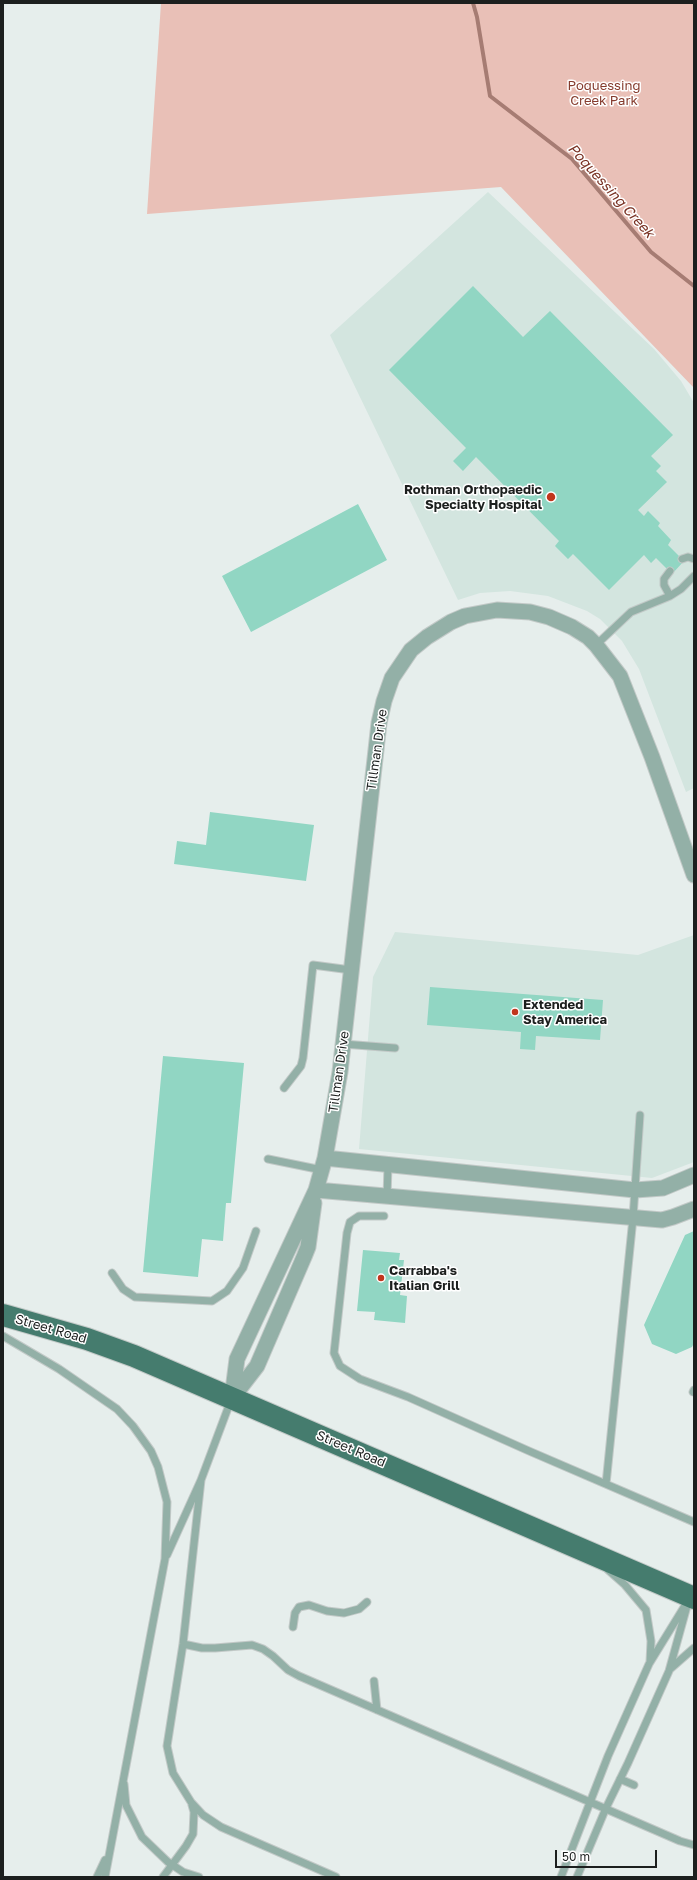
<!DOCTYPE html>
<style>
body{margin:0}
#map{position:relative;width:697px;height:1880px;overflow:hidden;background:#e6eeec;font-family:"Golos Text",sans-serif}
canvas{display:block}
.frame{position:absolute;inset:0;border:4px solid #1c1f1e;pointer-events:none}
.scale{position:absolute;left:555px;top:1850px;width:102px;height:18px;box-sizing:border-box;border:2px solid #1c1f1e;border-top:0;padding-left:5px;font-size:12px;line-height:14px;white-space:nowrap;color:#1c1f1e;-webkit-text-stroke:3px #fff;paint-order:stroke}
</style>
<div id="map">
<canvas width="697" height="1880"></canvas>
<div class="frame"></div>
<div class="scale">50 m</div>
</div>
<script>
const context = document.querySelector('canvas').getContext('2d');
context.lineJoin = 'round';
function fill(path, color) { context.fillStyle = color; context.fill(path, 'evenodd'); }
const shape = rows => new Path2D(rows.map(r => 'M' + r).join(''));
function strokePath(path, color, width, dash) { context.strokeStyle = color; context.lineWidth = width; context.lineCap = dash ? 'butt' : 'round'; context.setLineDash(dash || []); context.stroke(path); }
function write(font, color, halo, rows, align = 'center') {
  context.font = font + ' "Golos Text",sans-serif'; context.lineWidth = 3; context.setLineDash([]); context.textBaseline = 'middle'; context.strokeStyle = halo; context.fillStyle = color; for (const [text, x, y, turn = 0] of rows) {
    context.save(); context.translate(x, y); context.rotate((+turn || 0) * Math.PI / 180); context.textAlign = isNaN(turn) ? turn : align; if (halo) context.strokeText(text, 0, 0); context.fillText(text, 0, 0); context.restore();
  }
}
fill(shape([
 [488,192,654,349,681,381,694,403,694,788,686,792,639,669,622,641,600,619,587,611,548,596,510,591,480,593,458,600,330,335],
 [395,932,638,955,694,935,694,1162,652,1178,359,1149,373,977]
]), '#d3e5df');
fill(shape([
 [161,3,694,3,694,388,501,187,147,214]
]), '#e9c0b7');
strokePath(shape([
 [473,3,477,17,490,96,572,159,651,252,694,286]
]), '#a67c73', 4);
fill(shape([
 [473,286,523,337,550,311,673,435,651,456,661,466,656,471,667,482,638,510,644,516,648,511,660,523,658,526,671,540,668,545,684,561,672,574,656,558,651,563,644,555,609,590,573,554,568,559,555,546,559,541,476,457,463,471,453,461,466,448,389,370],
 [358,504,387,560,251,632,222,576],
 [210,812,314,825,306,881,174,864,177,841,206,845],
 [430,987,603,1000,600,1040,536,1036,535,1050,520,1049,521,1032,427,1025],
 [163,1056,244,1063,231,1203,226,1203,223,1241,202,1239,198,1277,143,1272],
 [694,1231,694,1343,692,1347,676,1354,652,1344,644,1325,685,1235],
 [363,1250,400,1253,399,1260,404,1260,400,1295,407,1296,405,1323,374,1320,375,1312,357,1311]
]), '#91d6c3');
const lane = shape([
 [682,559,688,557,694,559],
 [670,571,664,579,664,585,670,596],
 [596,645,631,612,670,596,681,589,694,576],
 [343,1044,395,1048],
 [284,1088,301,1066,303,1058,313,965,351,970],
 [268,1159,322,1170],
 [387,1198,388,1165],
 [384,1216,359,1216,350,1222,347,1233,334,1353,340,1366,360,1379,408,1397,529,1451,694,1522],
 [112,1273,123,1289,135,1297,212,1301,227,1291,243,1268,256,1231],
 [3,1336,59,1369,117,1409,133,1426,151,1451,158,1467,167,1502,165,1559,105,1877],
 [693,1392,694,1390],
 [201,1480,183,1644,167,1746,173,1773,191,1802,203,1815,221,1827,336,1877],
 [606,1484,633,1218,640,1115],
 [167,1555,201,1480,231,1400],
 [608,1570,625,1585,646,1610,651,1641,650,1662],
 [293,1627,295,1613,299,1607,309,1605,327,1611,344,1613,359,1609,367,1602],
 [183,1644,202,1648,215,1648,252,1645,263,1649,273,1656,288,1670,299,1676,680,1841,694,1845],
 [670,1669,694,1648],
 [374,1681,377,1710],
 [620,1779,634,1785],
 [124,1784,126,1805,142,1837,168,1862,183,1872,199,1877],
 [97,1877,105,1860],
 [163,1877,186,1846,193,1834,194,1812,192,1805],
 [561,1877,608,1756,649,1664,689,1599],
 [577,1877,606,1808,628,1763,669,1671,687,1606]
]);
const street = shape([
 [325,1158,635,1190,663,1188,694,1175],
 [316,1190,650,1219,662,1220,673,1217,694,1209],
 [233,1397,257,1366,304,1257,308,1247,314,1203],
 [232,1398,237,1359,316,1190,325,1158,340,1072,379,723,384,701,392,678,411,650,427,637,451,622,465,616,497,610,530,612,549,617,572,627,588,637,596,645,620,676,652,757,694,875]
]);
const primary = shape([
 [3,1315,87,1339,134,1356,694,1598]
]);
strokePath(lane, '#c2c9c7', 9);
strokePath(street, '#c2c9c7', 17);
strokePath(primary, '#c2c9c7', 24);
strokePath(lane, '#93b0a7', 7);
strokePath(street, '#93b0a7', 15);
strokePath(primary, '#457c6e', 22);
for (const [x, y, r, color] of [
 [551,497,5,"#c1361d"],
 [515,1012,4,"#c1361d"],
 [381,1278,4,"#c1361d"]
]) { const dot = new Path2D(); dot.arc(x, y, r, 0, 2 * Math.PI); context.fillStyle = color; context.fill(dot); strokePath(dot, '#fff', 1.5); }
write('13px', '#853b2d', '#fff', [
 ["Poquessing",604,86],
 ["Creek Park",604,101]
]);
write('bold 13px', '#1c1f1e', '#fff', [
 ["Rothman Orthopaedic",542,490,"right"],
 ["Specialty Hospital",542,505,"right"],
 ["Extended",523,1005],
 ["Stay America",523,1020],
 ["Carrabba's",389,1271],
 ["Italian Grill",389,1286]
], 'left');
write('13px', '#1c1f1e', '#fff', [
 ["Tillman Drive",377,750,-82],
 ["Tillman Drive",339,1072,-82],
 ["Street Road",51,1329,16],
 ["Street Road",351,1449,23]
]);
write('italic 14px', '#793123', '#fff', [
 ["Poquessing Creek",611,191,48]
]);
</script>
